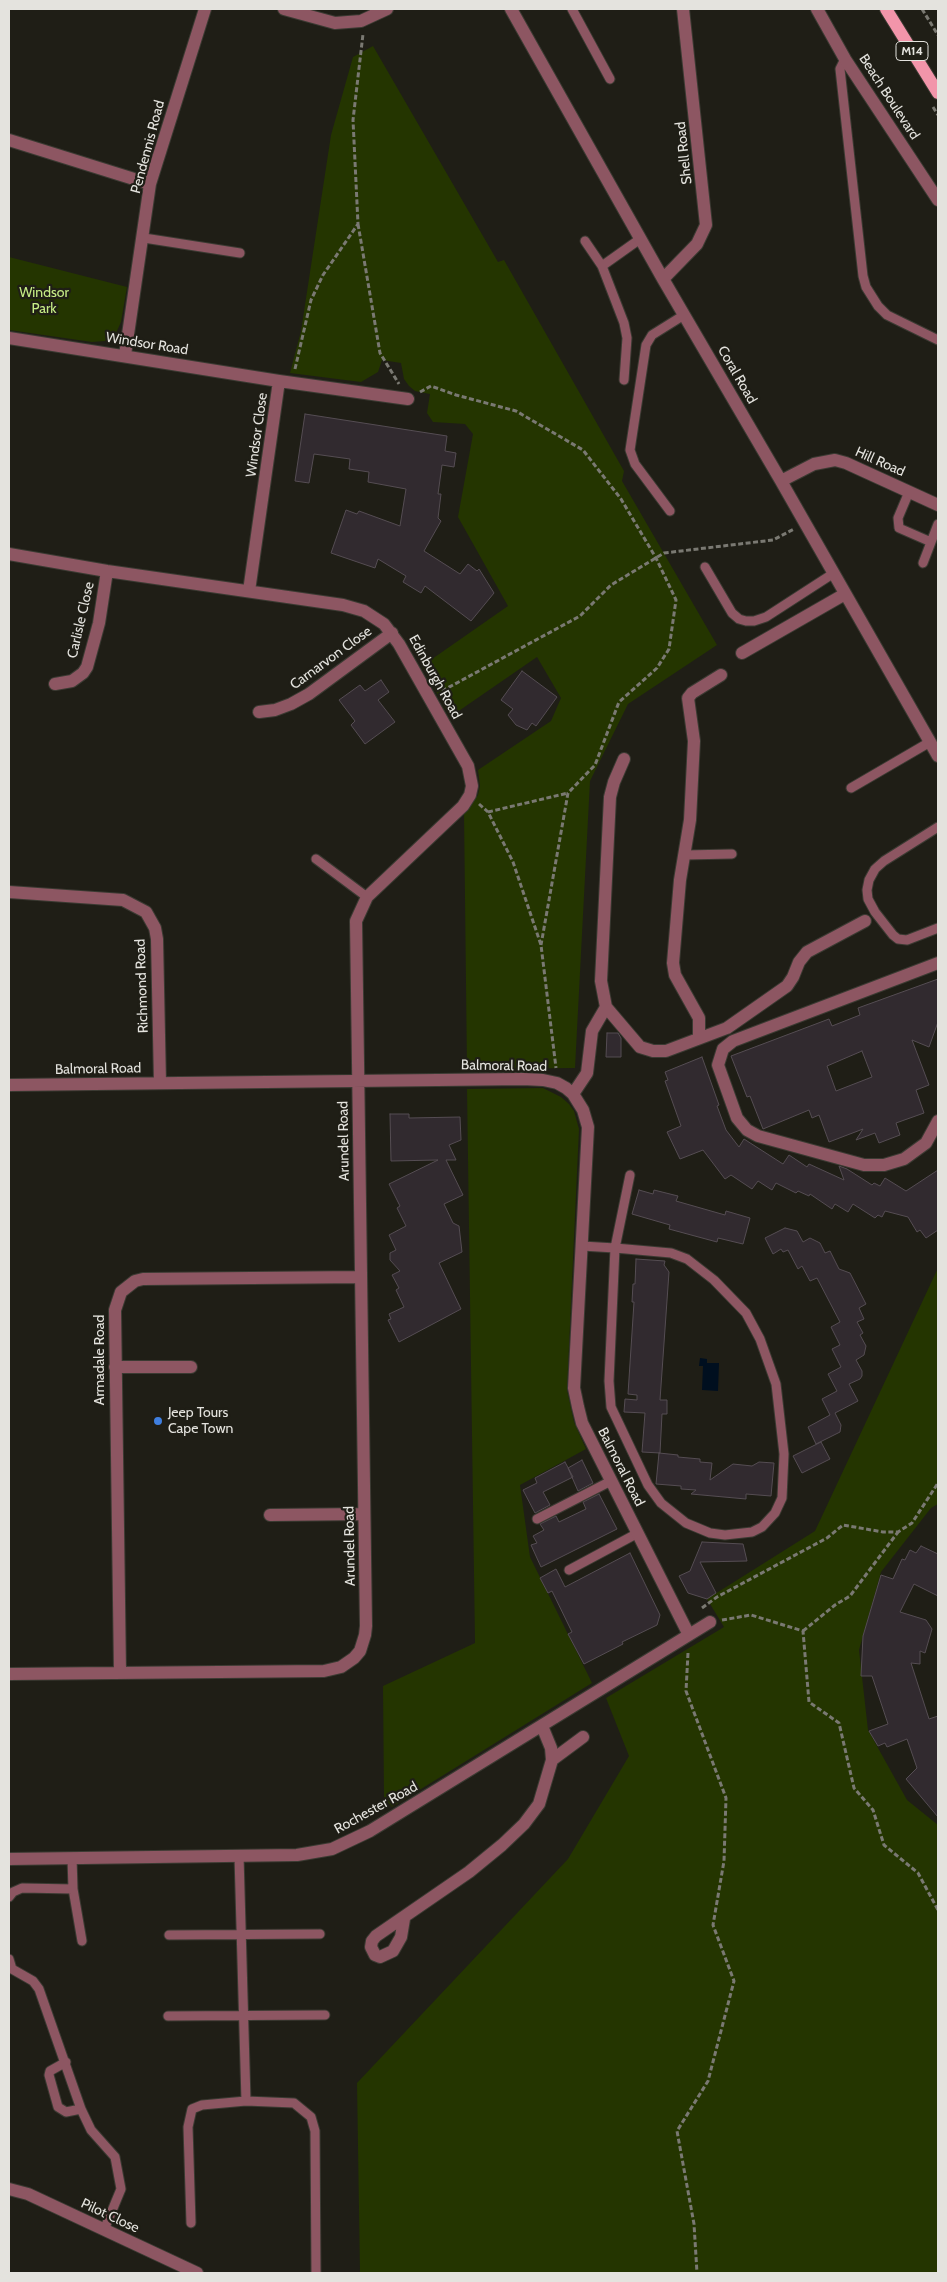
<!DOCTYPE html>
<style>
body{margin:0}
#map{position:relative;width:947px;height:2282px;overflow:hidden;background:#1f1e16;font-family:Cabin,sans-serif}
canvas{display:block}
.frame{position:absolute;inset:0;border:10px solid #e4e3de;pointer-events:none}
</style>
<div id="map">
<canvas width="947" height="2282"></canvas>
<div class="frame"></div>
</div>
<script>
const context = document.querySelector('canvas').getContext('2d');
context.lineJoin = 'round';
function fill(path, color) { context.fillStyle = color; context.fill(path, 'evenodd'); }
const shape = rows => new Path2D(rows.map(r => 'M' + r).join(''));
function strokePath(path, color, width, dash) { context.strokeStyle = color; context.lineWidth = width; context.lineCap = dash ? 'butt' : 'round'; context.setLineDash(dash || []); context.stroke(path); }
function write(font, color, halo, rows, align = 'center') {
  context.font = font + ' Cabin,sans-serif'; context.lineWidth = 4.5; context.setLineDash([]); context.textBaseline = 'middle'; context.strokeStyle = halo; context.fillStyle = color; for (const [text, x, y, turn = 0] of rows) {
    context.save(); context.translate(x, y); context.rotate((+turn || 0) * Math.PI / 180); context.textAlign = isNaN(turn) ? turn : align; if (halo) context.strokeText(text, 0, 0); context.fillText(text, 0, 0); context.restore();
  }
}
fill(shape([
 [373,46,498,262,504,260,624,471,622,481,717,645,628,704,590,781,575,1068,467,1069,464,813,478,795,480,786,478,770,551,721,561,698,537,657,450,717,422,666,508,606,458,517,473,434,465,424,433,422,427,413,430,394,415,391,409,386,404,379,401,363,382,360,378,372,361,382,290,373,301,331,331,135,353,57],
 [9,257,127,287,121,322,116,333,105,341,92,342,9,330],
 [543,1088,561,1097,569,1104,574,1111,579,1129,567,1390,574,1422,586,1449,520,1485,530,1557,592,1683,392,1807,384,1797,383,1686,475,1643,467,1089],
 [938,1268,938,1504,931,1508,881,1572,859,1650,868,1730,907,1800,938,1825,938,2273,360,2273,357,2083,568,1859,629,1756,606,1698,724,1627,707,1599,815,1531]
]), '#243500');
fill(shape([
 [700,1358,707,1359,707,1363,719,1363,718,1391,702,1390,703,1366,699,1366]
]), '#000f1f');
const building = shape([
 [305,414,447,436,445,451,456,453,454,467,442,465,438,494,441,494,438,518,441,521,424,551,460,574,468,564,477,571,479,569,494,593,471,621,425,586,421,593,403,582,406,576,378,559,375,568,331,553,346,510,357,514,359,511,400,526,406,489,368,482,369,472,349,469,350,459,314,454,309,483,295,481,305,414],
 [522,671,557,697,536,726,532,723,527,730,516,725,508,715,513,709,501,700,522,671],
 [381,680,389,692,378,700,395,722,365,744,351,725,355,721,339,700,360,685,365,691,381,680],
 [938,979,938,1022,929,1047,912,1040,929,1085,916,1090,924,1113,896,1123,900,1135,879,1143,875,1133,856,1140,863,1129,829,1142,819,1115,812,1118,809,1110,763,1129,750,1096,747,1097,731,1056,829,1019,832,1026,860,1015,858,1008,938,979],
 [862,1051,872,1077,836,1091,827,1066,862,1051],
 [607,1033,618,1033,621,1038,621,1057,606,1057,607,1033],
 [702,1057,719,1105,717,1106,726,1130,739,1147,744,1139,783,1164,789,1155,807,1167,809,1164,844,1180,839,1166,847,1169,872,1185,874,1183,880,1186,885,1178,906,1191,938,1170,938,1230,926,1238,920,1230,917,1232,908,1217,885,1211,882,1217,878,1215,875,1218,853,1204,848,1212,835,1204,832,1209,810,1194,809,1196,798,1191,796,1193,776,1183,772,1190,758,1181,752,1189,731,1175,725,1179,703,1150,680,1159,667,1132,681,1126,665,1081,668,1080,665,1072,702,1057],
 [390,1114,409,1114,409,1118,460,1117,461,1140,449,1145,456,1160,446,1160,463,1195,444,1204,453,1223,459,1226,462,1252,439,1263,461,1309,399,1342,388,1320,391,1319,389,1314,404,1307,396,1290,399,1288,392,1275,400,1271,390,1260,390,1253,396,1250,389,1235,406,1226,397,1208,400,1206,389,1184,438,1160,391,1161,390,1114],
 [639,1190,653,1194,654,1190,678,1196,676,1201,725,1215,726,1211,750,1218,743,1244,718,1238,717,1242,669,1229,670,1225,632,1214,639,1190],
 [785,1228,797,1231,803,1242,810,1238,820,1243,825,1253,830,1251,839,1269,850,1273,866,1304,859,1308,864,1319,857,1322,863,1333,860,1335,866,1346,864,1355,856,1360,862,1371,862,1376,860,1379,849,1384,858,1401,835,1413,841,1425,840,1432,816,1444,808,1427,830,1415,822,1399,837,1391,828,1374,841,1367,832,1349,840,1345,831,1327,840,1322,817,1278,810,1281,802,1266,798,1269,788,1250,783,1252,781,1249,773,1254,765,1238,785,1228],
 [636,1259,665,1261,664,1265,669,1272,660,1400,667,1400,667,1414,662,1414,660,1453,642,1452,645,1413,624,1412,625,1399,637,1400,637,1395,628,1394,634,1302,632,1302,633,1284,635,1284,636,1259],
 [821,1442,830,1459,802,1473,793,1456,821,1442],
 [659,1453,678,1455,678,1457,700,1459,700,1462,712,1463,710,1480,733,1464,752,1466,759,1462,774,1463,771,1496,746,1494,746,1499,691,1494,696,1490,681,1489,681,1486,656,1484,659,1453],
 [582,1460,593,1483,578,1491,568,1468,582,1460],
 [565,1462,573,1477,543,1492,550,1505,535,1513,523,1490,537,1483,535,1478,565,1462],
 [599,1494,617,1529,541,1567,531,1545,537,1543,533,1536,544,1530,540,1524,556,1516,559,1522,586,1509,583,1502,599,1494],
 [702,1542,743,1544,747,1561,700,1562,716,1593,707,1599,688,1593,679,1576,690,1571,702,1542],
 [921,1546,938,1554,938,1596,914,1584,900,1612,926,1620,932,1629,925,1653,920,1651,920,1664,911,1663,929,1719,938,1716,938,1817,906,1779,917,1768,907,1739,887,1747,885,1743,878,1746,869,1731,888,1724,872,1676,861,1676,863,1636,881,1575,893,1579,902,1559,905,1560,910,1550,916,1553,921,1546],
 [630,1553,660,1615,657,1625,622,1642,623,1644,584,1664,568,1634,572,1632,552,1591,548,1593,540,1578,556,1569,565,1587,630,1553]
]);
fill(building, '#312a2f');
strokePath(building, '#554d53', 1);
const lane = shape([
 [572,9,610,79],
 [845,59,840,69,863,276,866,287,878,306,887,315,938,340],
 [144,238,240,253],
 [585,241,602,266],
 [624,380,627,338,624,323,602,266,640,239],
 [909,492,898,518,899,528,931,542],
 [670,511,635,464,630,450,646,345,652,335,684,315],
 [923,563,938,524],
 [705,567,732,613,739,619,746,621,754,621,766,617,834,573],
 [851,788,930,742],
 [938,827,884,861,875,869,869,880,867,890,868,899,875,912,893,935,898,939,907,940,938,928],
 [685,855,732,854],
 [316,859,367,897],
 [582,1246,615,1248,671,1253,687,1259,714,1280,746,1313,760,1339,776,1384,784,1454,782,1498,775,1513,762,1527,752,1532,725,1535,710,1533,686,1523,661,1503,648,1485,611,1407,609,1381,615,1248,630,1175],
 [537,1519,611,1481],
 [569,1570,638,1533],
 [239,1856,246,2101],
 [72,1858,73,1889,82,1941],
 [9,1897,13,1892,22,1888,73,1889],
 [169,1935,320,1934],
 [9,1959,12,1969,33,1981,39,1989,81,2109,91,2130,115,2157,121,2189,104,2230],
 [168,2016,325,2015],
 [66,2062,50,2071,49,2075,58,2107,66,2112,81,2109],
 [191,2223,188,2127,192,2109,202,2105,246,2101,294,2103,311,2117,315,2131,316,2273]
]);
const street = shape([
 [284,9,335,23,361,21,387,9],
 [511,9,663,279,781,481,938,756],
 [817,9,845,59,938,200],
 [9,140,150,184],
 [663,279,697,244,706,225,683,9],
 [9,338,279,381,408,399],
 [125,355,150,184,205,9],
 [781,481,814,464,835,460,846,463,938,505],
 [9,554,107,571,343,605,364,611,384,624,399,644,468,766,472,786,470,795,463,806,367,897,356,921,366,1626,365,1635,360,1651,354,1658,341,1667,324,1671,9,1674],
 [249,591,279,381],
 [742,653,845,594],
 [55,684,72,681,83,673,87,667,99,623,107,571],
 [259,712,275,710,291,704,309,694,392,633],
 [624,759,614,782,610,797,601,981,606,1007,640,1047,653,1051,666,1051,727,1028,787,986,793,977,799,962,807,952,865,921],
 [9,892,123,900,146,912,155,928,157,939,160,1083],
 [938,963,733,1041,723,1049,718,1065,737,1118,747,1130,758,1136,864,1165,884,1165,904,1159,926,1143,938,1121],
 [699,1038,699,1018,675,975,673,963,680,880,690,820,694,741,688,698,692,693,721,675],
 [9,1085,523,1079,543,1080,557,1083,566,1088,573,1094,583,1110,588,1127,574,1388,578,1407,582,1423,689,1635],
 [573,1094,587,1073,592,1031,606,1007],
 [115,1367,191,1367],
 [270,1515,364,1514],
 [120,1673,115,1310,121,1292,135,1281,143,1279,361,1277],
 [552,1760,583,1737],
 [9,1859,297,1855,332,1849,370,1831,710,1622],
 [404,1919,401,1937,393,1951,380,1957,375,1955,371,1947,372,1941,376,1936,469,1872,502,1845,524,1824,539,1804,552,1760,551,1748,542,1726],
 [9,2189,28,2194,197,2273]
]);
const primary = shape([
 [886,9,938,93]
]);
strokePath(lane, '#3b3a32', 11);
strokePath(street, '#3b3a32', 14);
strokePath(primary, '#3b3a32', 14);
strokePath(shape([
 [922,9,938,35],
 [933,107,938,115],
 [358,224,380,353,399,384],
 [295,369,311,300,323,275,358,224,353,120,363,34],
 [420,392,431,386,456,395,516,411,583,450,621,499,656,558,676,600,669,649,657,668,619,702,595,765,568,793,541,945],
 [442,691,580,616,611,585,664,553,773,540,794,529],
 [479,804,488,812,513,862,541,945,556,1068],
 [488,812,568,793],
 [702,1608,717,1597,827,1538,843,1525,883,1532,898,1532,912,1523,938,1483],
 [722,1620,751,1615,803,1631,809,1702,839,1723,854,1788,873,1810,884,1845,918,1873,938,1910],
 [803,1631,835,1605,850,1596,898,1532],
 [688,1653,686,1691,726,1798,724,1861,713,1925,734,1981,708,2081,677,2131,694,2224,697,2273]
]), '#7a7972', 3, [5, 2.5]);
strokePath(lane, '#8d5662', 9);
strokePath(street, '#8d5662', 12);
strokePath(primary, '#f295aa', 12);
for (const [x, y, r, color] of [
 [158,1421,5,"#3f7fe0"]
]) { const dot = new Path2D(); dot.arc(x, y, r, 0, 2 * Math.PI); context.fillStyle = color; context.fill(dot); strokePath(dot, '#1f1e16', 2); }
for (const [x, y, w] of [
 [912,51,32]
]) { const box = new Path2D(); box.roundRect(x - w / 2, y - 9.5, w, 19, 4); context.fillStyle = '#1f1e16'; context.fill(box); strokePath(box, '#e4e3de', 1); }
write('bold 12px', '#e4e3de', null, [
 ["M14",912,51]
]);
write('14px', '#e4e3de', '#1f1e16', [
 ["Beach Boulevard",889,97,57],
 ["Pendennis Road",148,147,-75],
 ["Shell Road",684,153,-96],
 ["Windsor Road",147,344,9],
 ["Coral Road",737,375,60],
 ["Windsor Close",257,435,-82],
 ["Hill Road",880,462,24],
 ["Carlisle Close",81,620,-77],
 ["Carnarvon Close",331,658,-36],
 ["Edinburgh Road",435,677,61],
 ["Richmond Road",142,986,-92],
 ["Balmoral Road",504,1066,1],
 ["Balmoral Road",98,1069,-1],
 ["Arundel Road",344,1141,-91],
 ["Armadale Road",100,1360,-90],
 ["Balmoral Road",621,1467,63],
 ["Arundel Road",350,1546,-91],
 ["Rochester Road",376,1808,-29],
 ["Pilot Close",110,2216,25]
]);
write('14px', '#c6ed86', '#1f1e16', [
 ["Windsor",44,293],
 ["Park",44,309]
]);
write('14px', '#e4e3de', '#1f1e16', [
 ["Jeep Tours",168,1413],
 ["Cape Town",168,1429]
], 'left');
</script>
